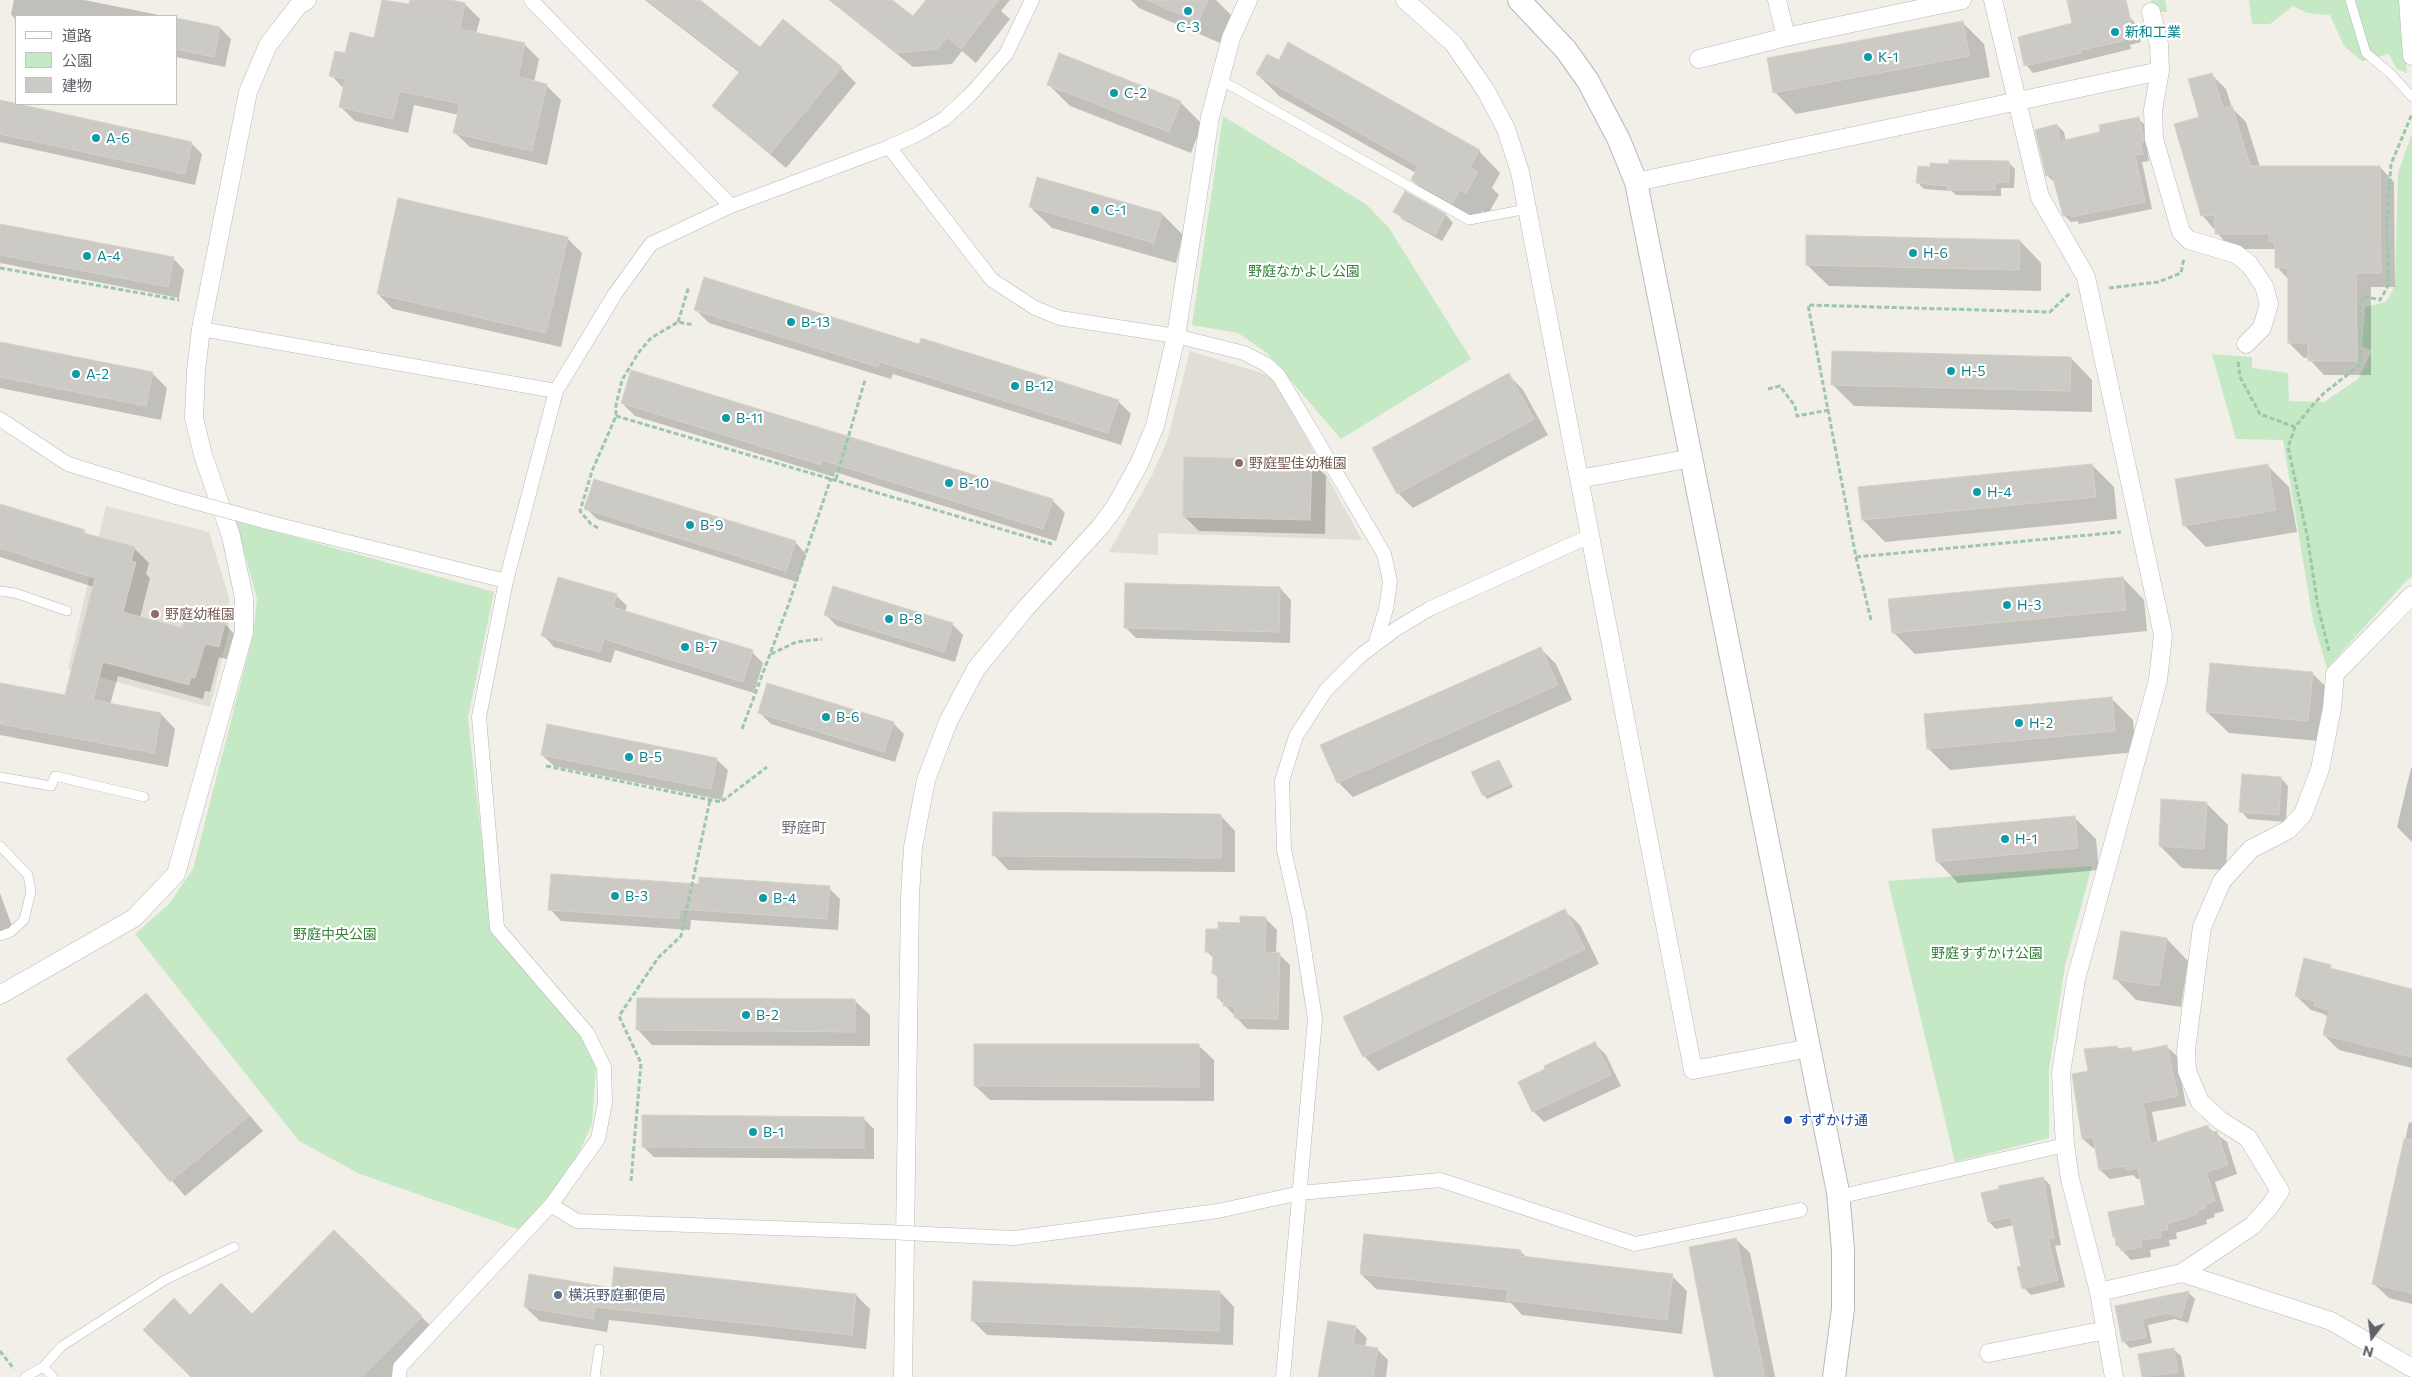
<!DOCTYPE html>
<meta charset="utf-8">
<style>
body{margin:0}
#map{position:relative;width:2412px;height:1377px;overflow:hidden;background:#f1efe8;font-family:Commissioner,"Noto Sans JP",sans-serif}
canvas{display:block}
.legend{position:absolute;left:15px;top:15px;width:162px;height:90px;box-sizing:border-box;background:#fff;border:1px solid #bfc1c3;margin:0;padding:6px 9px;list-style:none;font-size:15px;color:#5f6368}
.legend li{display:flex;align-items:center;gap:10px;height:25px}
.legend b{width:25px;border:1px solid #bfc1c3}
.north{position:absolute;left:2347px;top:1312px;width:50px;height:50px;-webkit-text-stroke:4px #fff;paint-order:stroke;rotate:195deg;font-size:14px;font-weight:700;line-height:20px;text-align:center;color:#5f6368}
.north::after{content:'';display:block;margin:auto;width:18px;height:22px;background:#5f6368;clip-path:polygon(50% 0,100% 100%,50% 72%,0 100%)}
</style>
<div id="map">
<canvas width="2412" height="1377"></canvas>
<ul class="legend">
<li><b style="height:6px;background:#fff"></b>道路</li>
<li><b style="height:14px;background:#c5e8c5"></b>公園</li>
<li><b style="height:14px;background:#cccac5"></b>建物</li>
</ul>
<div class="north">N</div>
</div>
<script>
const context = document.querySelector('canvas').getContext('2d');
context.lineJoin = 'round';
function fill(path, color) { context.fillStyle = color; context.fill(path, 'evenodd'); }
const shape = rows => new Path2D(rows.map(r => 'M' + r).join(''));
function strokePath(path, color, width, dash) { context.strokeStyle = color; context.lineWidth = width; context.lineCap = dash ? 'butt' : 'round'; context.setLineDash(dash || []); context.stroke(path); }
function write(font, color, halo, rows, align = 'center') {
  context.font = font + ' Commissioner,"Noto Sans JP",sans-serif'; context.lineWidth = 4.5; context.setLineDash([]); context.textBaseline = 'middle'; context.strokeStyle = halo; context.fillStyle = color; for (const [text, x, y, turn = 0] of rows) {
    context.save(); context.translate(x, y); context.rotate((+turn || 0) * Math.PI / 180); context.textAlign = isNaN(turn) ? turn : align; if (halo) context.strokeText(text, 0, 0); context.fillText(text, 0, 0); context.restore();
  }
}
fill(shape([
 [1190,351,1268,375,1278,386,1362,540,1158,533,1158,555,1109,552,1153,473,1167,441],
 [106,506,209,532,229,598,229,630,210,707,68,669]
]), '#e1ded6');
fill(shape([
 [2151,0,2165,0,2167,12,2156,12],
 [2249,0,2401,0,2407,73,2397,69,2389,54,2362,61,2344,46,2330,15,2307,13,2293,6,2270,24,2252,24],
 [1223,116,1367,205,1389,228,1471,359,1341,439,1267,353,1238,333,1192,325],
 [2412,133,2412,577,2407,580,2327,668,2313,620,2283,440,2236,439,2212,354,2252,357,2252,368,2288,373,2289,401,2324,402,2358,379,2372,351,2362,346,2365,307,2386,302,2395,285,2398,173],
 [236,521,494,592,468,718,492,932,581,1036,596,1067,592,1125,572,1167,520,1230,360,1174,299,1141,135,934,169,904,193,869,253,635,257,599],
 [2092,866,2065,966,2049,1070,2049,1138,1955,1162,1888,881]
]), '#c5e8c5');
fill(shape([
 [14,0,84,0,164,16,16,16,16,20,11,14],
 [384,0,410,5,411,0,446,0,465,4,480,19,476,34,524,44,539,59,534,82,546,85,561,100,547,165,470,147,455,133,459,115,414,105,408,133,355,121,340,106,344,89,331,75,346,55,375,39],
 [645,0,697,0,760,49,841,68,856,83,786,168,713,106,740,73],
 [829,0,890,0,913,18,927,0,1010,0,1001,11,1010,19,976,63,962,51,952,64,913,67],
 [1131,0,1216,0,1232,16,1220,43,1139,8],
 [2068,0,2117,0,2137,26,2141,42,2130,45,2131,49,2033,73,2026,65,2073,24],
 [176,19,220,28,231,39,225,67,176,57],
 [1962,22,1984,44,1990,77,1796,114,1775,92],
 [1257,74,1479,151,1500,173,1492,188,1499,195,1488,214,1482,211,1474,224,1434,202,1412,180,1416,173,1279,96],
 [2211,74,2226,89,2232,108,2246,122,2260,167,2380,167,2394,182,2395,287,2371,287,2371,375,2324,375,2310,360,2310,357,2304,358,2289,343,2289,280,2277,267,2276,249,2231,249,2202,215,2201,118],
 [1048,84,1180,102,1202,124,1191,153,1070,106],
 [0,102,191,143,202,154,195,185,0,142],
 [2139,119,2146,126,2150,149,2147,149,2149,161,2142,162,2152,209,2079,224,2077,221,2071,222,2064,215,2054,182,2047,175,2057,125,2064,132,2066,141,2102,133],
 [2008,162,2015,169,2014,188,2001,188,2001,196,1956,195,1952,191,1924,189,1918,183,1931,168],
 [1405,193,1446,215,1453,223,1442,241,1402,219,1395,211],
 [1030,207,1162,214,1183,235,1176,263,1052,228],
 [0,225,173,258,184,270,179,298,0,263],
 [567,238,582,253,561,347,393,309,378,294],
 [2020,241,2041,263,2041,291,1829,286,1807,265],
 [696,310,920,346,1118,401,1131,414,1121,445,893,374,891,379,709,323],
 [0,343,152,373,167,388,161,420,0,388],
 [2071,358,2092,380,2092,412,1854,406,1832,384],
 [1509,375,1523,390,1548,435,1413,508,1398,493],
 [622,403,1052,500,1065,513,1056,541,835,472,834,477,635,416],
 [1311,461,1326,476,1325,534,1199,531,1184,516],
 [2092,465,2114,487,2117,519,1885,542,1863,520,1860,488],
 [2267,465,2289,487,2297,532,2206,547,2185,526],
 [0,505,84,532,89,536,134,548,149,563,146,574,150,578,140,618,183,629,225,624,239,639,233,661,219,657,210,692,205,691,203,699,118,676,110,705,161,714,175,729,168,767,0,735,0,684,66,697,94,587,0,557],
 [586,508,795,542,806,554,797,582,597,519],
 [2123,578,2144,600,2147,631,1915,654,1893,632],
 [1280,588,1291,600,1290,643,1136,638,1125,627],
 [616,595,627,606,625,612,752,652,763,663,754,693,615,650,611,663,554,647,543,635],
 [826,615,952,624,963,635,955,662,837,626],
 [1541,649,1556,664,1572,700,1353,797,1338,782],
 [2312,673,2334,695,2330,742,2229,733,2207,712],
 [2111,698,2133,720,2136,752,1950,770,1928,748],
 [759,712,893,723,904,734,895,762,771,724],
 [542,755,716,759,728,770,722,800,554,766],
 [1499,762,1513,787,1487,799,1484,795],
 [2411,768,2412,768,2412,842,2397,827],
 [2281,778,2288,786,2286,822,2248,819,2241,811],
 [2206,803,2228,825,2226,870,2182,868,2160,846],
 [1221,816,1235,831,1235,872,1008,870,994,855],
 [2074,817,2096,839,2099,870,1958,883,1937,861],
 [700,885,829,888,840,899,838,930,691,920,690,930,561,921,550,909],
 [0,893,13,929,0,934],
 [1565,911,1580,925,1599,964,1378,1071,1364,1056],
 [1265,918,1277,930,1276,954,1279,954,1290,965,1289,1030,1247,1029,1218,998,1219,979,1213,973,1214,958,1206,951,1219,930],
 [2167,939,2188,961,2181,1007,2136,1000,2115,978],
 [2330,966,2335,971,2412,990,2412,1068,2339,1050,2324,1035,2328,1018,2324,1014,2311,1010,2296,996],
 [146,994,263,1131,185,1196,68,1059],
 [855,1001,870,1015,870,1046,652,1045,638,1030],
 [1595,1044,1606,1055,1621,1086,1544,1122,1533,1111,1547,1070],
 [1199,1046,1214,1060,1214,1101,990,1100,975,1086],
 [2117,1047,2120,1050,2131,1048,2135,1053,2167,1047,2177,1056,2186,1106,2152,1112,2158,1143,2207,1127,2227,1142,2237,1174,2215,1182,2224,1211,2214,1214,2215,1217,2206,1220,2207,1224,2176,1233,2177,1239,2169,1240,2170,1246,2150,1250,2151,1257,2131,1260,2117,1245,2114,1236,2146,1206,2141,1179,2137,1179,2133,1175,2110,1179,2100,1170,2096,1148,2093,1148,2083,1139,2089,1072],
 [863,1118,874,1129,874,1159,654,1157,643,1146],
 [2409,1122,2412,1123,2412,1304,2389,1298,2374,1284],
 [2043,1178,2050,1185,2061,1245,2055,1246,2065,1287,2031,1295,2024,1288,2023,1267,2014,1225,1996,1229,1989,1222],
 [334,1232,436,1331,391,1377,192,1377,190,1316,252,1316],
 [1736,1239,1750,1253,1775,1377,1716,1377],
 [1521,1252,1527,1258,1672,1276,1687,1291,1682,1334,1522,1315,1511,1303,1376,1289,1361,1274],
 [613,1289,856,1295,870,1309,866,1349,609,1320,607,1332,540,1321,525,1307],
 [1220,1292,1234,1307,1233,1345,987,1335,972,1320],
 [2189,1293,2195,1299,2188,1323,2175,1319,2148,1325,2152,1343,2130,1348,2123,1341,2117,1307],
 [1356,1327,1367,1338,1365,1347,1377,1349,1388,1360,1386,1377,1319,1377],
 [2173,1349,2181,1356,2185,1377,2143,1377,2139,1355]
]), '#0003');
const building = shape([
 [382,0,409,4,410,0,451,0,465,3,460,29,525,43,518,77,547,84,532,151,453,133,460,104,399,91,393,119,339,107,345,79,329,76,335,51,345,53,350,32,374,38,382,0],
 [648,0,700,0,760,47,783,19,842,67,770,154,712,106,740,71,648,0],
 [831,0,892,0,913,16,926,0,999,0,961,49,947,37,937,49,897,53,831,0],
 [1147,0,1208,0,1198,22,1147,0],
 [2067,0,2126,0,2134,34,2123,37,2123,41,2081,50,2081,53,2024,66,2018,37,2072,23,2067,0],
 [176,18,220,27,214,57,176,49,176,18],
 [1963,21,1969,56,1773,93,1767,58,1963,21],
 [1288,42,1480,150,1470,167,1478,172,1466,193,1460,190,1452,203,1411,180,1418,166,1256,74,1267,54,1279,60,1288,42],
 [1059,53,1181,101,1169,132,1047,85,1059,53],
 [2212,73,2223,108,2232,106,2250,166,2380,166,2381,273,2356,273,2357,361,2308,361,2308,343,2288,343,2288,268,2275,268,2275,242,2269,242,2269,234,2215,234,2215,215,2201,216,2174,124,2199,117,2188,79,2212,73],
 [0,100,192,142,185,174,0,134,0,100],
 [2139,117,2143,135,2144,142,2140,142,2143,154,2135,155,2145,202,2071,217,2070,215,2063,216,2052,174,2046,176,2035,130,2057,124,2060,141,2100,132,2099,125,2139,117],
 [1949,160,2009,161,2009,182,1996,182,1995,190,1948,190,1948,186,1916,183,1918,166,1930,167,1930,163,1949,164,1949,160],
 [1037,177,1162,213,1154,243,1029,207,1037,177],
 [1405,191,1446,214,1435,235,1393,212,1405,191],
 [398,198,568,237,546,333,377,294,398,198],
 [0,224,174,257,168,287,0,255,0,224],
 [1806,235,2020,240,2019,270,1806,265,1806,235],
 [704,277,919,344,921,338,1119,400,1108,433,880,362,878,367,694,310,704,277],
 [0,342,153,372,146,406,0,377,0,342],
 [1832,351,2071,357,2070,391,1831,385,1832,351],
 [631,370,1053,499,1043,529,822,460,821,465,621,403,631,370],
 [1509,373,1534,419,1397,494,1372,448,1509,373],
 [1184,457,1312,460,1310,520,1183,517,1184,457],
 [2092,464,2096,497,1862,520,1858,487,2092,464],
 [2268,464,2276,510,2183,526,2175,479,2268,464],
 [594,479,796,541,786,571,584,509,594,479],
 [0,504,85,530,84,533,135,547,131,561,136,562,123,612,182,628,186,612,225,623,219,647,205,644,195,678,191,677,189,685,103,662,93,700,161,713,154,753,0,724,0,683,65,695,95,578,0,548,0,504],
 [558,577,617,594,613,607,753,650,743,682,604,639,600,652,541,636,558,577],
 [2123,577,2126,610,1892,633,1888,599,2123,577],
 [1125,583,1280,587,1279,632,1124,628,1125,583],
 [833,586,953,623,944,652,824,615,833,586],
 [1541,647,1558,685,1337,783,1320,745,1541,647],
 [2210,663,2313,672,2308,721,2206,712,2210,663],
 [767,683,894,722,884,752,758,713,767,683],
 [2112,697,2115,731,1927,749,1924,714,2112,697],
 [547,724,717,758,711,789,541,755,547,724],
 [1499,760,1511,784,1483,796,1471,772,1499,760],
 [2242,774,2281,777,2279,815,2239,812,2242,774],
 [2161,799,2207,802,2204,849,2159,846,2161,799],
 [993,812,1221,814,1221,858,992,856,993,812],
 [2075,816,2078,848,1936,862,1932,829,2075,816],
 [551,874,699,884,699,877,830,886,827,919,680,909,679,919,548,910,551,874],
 [1565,909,1585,949,1363,1057,1343,1017,1565,909],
 [1240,916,1266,917,1265,952,1280,953,1278,1019,1234,1018,1235,1006,1223,1006,1224,999,1217,998,1218,974,1212,974,1213,952,1205,952,1206,929,1218,929,1218,922,1240,923,1240,916],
 [2121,931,2167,938,2159,986,2113,979,2121,931],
 [2304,958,2331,965,2330,968,2412,989,2412,1057,2323,1035,2329,1010,2314,1006,2315,1001,2295,996,2304,958],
 [146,993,249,1116,170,1182,66,1059,146,993],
 [637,998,855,999,855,1032,636,1030,637,998],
 [1595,1042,1611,1075,1532,1112,1518,1082,1545,1069,1544,1066,1595,1042],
 [974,1044,1199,1044,1199,1087,974,1086,974,1044],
 [2167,1045,2178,1096,2143,1103,2151,1144,2208,1125,2210,1133,2217,1131,2228,1165,2206,1172,2215,1201,2205,1205,2206,1208,2197,1211,2198,1214,2167,1224,2168,1230,2160,1231,2161,1237,2141,1240,2142,1247,2121,1251,2120,1245,2116,1246,2115,1236,2113,1237,2108,1212,2145,1205,2138,1168,2126,1170,2125,1166,2099,1170,2093,1137,2082,1139,2072,1074,2088,1071,2084,1049,2117,1046,2118,1049,2131,1047,2132,1052,2167,1045],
 [642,1115,864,1117,864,1148,642,1147,642,1115],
 [2404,1139,2412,1140,2412,1293,2372,1284,2404,1139],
 [2043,1177,2054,1238,2048,1239,2058,1280,2022,1289,2017,1267,2021,1266,2011,1217,1988,1222,1981,1193,1999,1189,1998,1186,2043,1177],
 [334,1230,422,1316,361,1377,191,1377,143,1330,174,1298,190,1315,221,1283,252,1314,334,1230],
 [1364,1234,1521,1250,1520,1256,1673,1274,1667,1320,1506,1300,1508,1290,1360,1274,1364,1234],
 [1736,1238,1765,1377,1714,1377,1689,1247,1736,1238],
 [614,1267,856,1294,852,1335,595,1307,593,1319,524,1307,529,1274,612,1288,614,1267],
 [973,1281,1220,1291,1219,1331,971,1321,973,1281],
 [2189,1291,2181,1318,2167,1313,2142,1319,2146,1337,2122,1342,2115,1306,2189,1291],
 [1328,1321,1356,1326,1353,1344,1378,1348,1373,1377,1318,1377,1328,1321],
 [2174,1348,2178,1372,2142,1377,2138,1354,2174,1348]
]);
fill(building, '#cccac5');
strokePath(building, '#d6d1c6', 1);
const service = shape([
 [2350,0,2366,53,2391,74,2412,97],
 [1219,79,1469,220,1527,209],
 [0,591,15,593,67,611],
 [0,777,51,786,55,776,144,797],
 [0,846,28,875,31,891,24,920,11,932,0,936],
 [43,1367,62,1346,165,1280,234,1247],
 [25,1377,43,1367,53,1377],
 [595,1377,599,1349]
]);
const pedestrian = shape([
 [531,0,731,206],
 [889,147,992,280,1035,308,1060,318,1176,336,1244,353,1267,365,1279,376,1384,554,1390,581,1386,609,1375,645],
 [201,329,556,391],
 [0,419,68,464,176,497],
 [271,523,506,581,556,391,615,294,651,244,731,206,889,147,918,134,944,119,970,95,1006,54,1032,0],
 [1838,1197,2065,1145],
 [551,1205,577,1221,886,1232],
 [927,1234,1014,1238,1218,1211,1300,1193,1440,1180,1635,1244,1800,1210],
 [399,1377,400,1367,551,1205,598,1139,605,1103,604,1067,587,1033,497,928,479,717,506,581],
 [1283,1377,1315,1019,1299,916,1284,850,1282,781,1296,736,1326,690,1360,656,1396,629,1429,609,1590,536]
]);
const minor = shape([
 [1405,0,1453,43,1486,91,1506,129,1520,172,1693,1070,1810,1048],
 [1777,0,1786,37],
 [1993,0,2040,197,2086,277,2163,635,2158,680,2076,979,2061,1073,2065,1145,2070,1179,2099,1292,2114,1377],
 [2408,0,2412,56],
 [2151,12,2159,44,2160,71,2153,110,2154,139,2181,232,2189,240,2236,254,2249,264,2264,286,2269,304,2262,328,2246,344],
 [1699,59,1786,37,1962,0],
 [1636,182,2160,71],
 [1579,479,1692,458],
 [0,995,134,918,176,874,244,632,244,598,231,536,203,455,194,418,196,370,201,329,248,92,268,45,298,6,307,0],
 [2182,1273,2252,1226,2270,1206,2280,1191,2248,1138,2221,1121,2200,1102,2187,1071,2186,1050,2202,927,2222,881,2251,849,2288,830,2303,814,2320,769,2332,708,2335,674,2412,595],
 [2099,1292,2182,1273,2331,1321,2412,1368],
 [1989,1353,2106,1330],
 [903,1377,910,897,913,847,926,780,948,722,976,669,1025,609,1100,527,1115,507,1139,464,1155,426,1176,336,1210,117,1231,38,1248,0]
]);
const tertiary = shape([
 [1519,0,1566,50,1588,81,1619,140,1636,182,1838,1192,1843,1250,1843,1309,1834,1377]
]);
strokePath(service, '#b5b8bc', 10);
strokePath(pedestrian, '#b5b8bc', 15);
strokePath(minor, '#b5b8bc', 19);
strokePath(tertiary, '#b5b8bc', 24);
strokePath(shape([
 [0,268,179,300],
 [2109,288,2158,282,2181,273,2184,258],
 [678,322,689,286],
 [2238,362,2240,377,2260,414,2295,427],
 [1768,389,1780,386,1795,406,1797,416,1829,410],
 [616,416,1052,544],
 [836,479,865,380],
 [598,528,591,524,580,511,592,471,616,416,616,405,622,380,639,352,651,338,678,322,694,325],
 [1856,557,2121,532],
 [1871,620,1856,557,1808,305,2050,312,2070,293],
 [2329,651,2318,607,2307,535,2288,447,2295,427,2311,407,2324,393,2360,365,2360,305,2363,296,2380,300,2388,286,2387,221,2391,164,2412,114],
 [771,654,796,642,822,639],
 [742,729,789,603,831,478],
 [546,766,721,802,767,767],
 [631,1181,641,1063,619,1016,658,958,681,936,710,800],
 [0,1351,14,1369]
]), '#9cc7a9', 3, [5, 2.5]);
strokePath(service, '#fff', 9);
strokePath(pedestrian, '#fff', 14);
strokePath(minor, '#fff', 18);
strokePath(tertiary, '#fff', 22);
const pedestrianBridge = shape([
 [176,497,271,523],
 [886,1232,927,1234]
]);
strokePath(pedestrianBridge, '#b5b8bc', 15, []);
strokePath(pedestrianBridge, '#fff', 14);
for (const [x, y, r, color] of [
 [1188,11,5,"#0f9aa8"],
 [2115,32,5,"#0f9aa8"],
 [1868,57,5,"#0f9aa8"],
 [1114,93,5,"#0f9aa8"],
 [96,138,5,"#0f9aa8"],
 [1095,210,5,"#0f9aa8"],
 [1913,253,5,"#0f9aa8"],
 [87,256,5,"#0f9aa8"],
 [791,322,5,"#0f9aa8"],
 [1951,371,5,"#0f9aa8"],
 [76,374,5,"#0f9aa8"],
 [1015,386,5,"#0f9aa8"],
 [726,418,5,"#0f9aa8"],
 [1239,463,5,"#8d6e63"],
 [949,483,5,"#0f9aa8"],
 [1977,492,5,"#0f9aa8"],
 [690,525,5,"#0f9aa8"],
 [2007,605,5,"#0f9aa8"],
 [155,614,5,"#8d6e63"],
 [889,619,5,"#0f9aa8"],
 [685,647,5,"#0f9aa8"],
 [826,717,5,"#0f9aa8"],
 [2019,723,5,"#0f9aa8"],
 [629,757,5,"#0f9aa8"],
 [2005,839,5,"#0f9aa8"],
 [615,896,5,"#0f9aa8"],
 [763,898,5,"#0f9aa8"],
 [746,1015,5,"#0f9aa8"],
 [1788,1120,5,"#1a4fb4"],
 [753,1132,5,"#0f9aa8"],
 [558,1295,5,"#5c6f8a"]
]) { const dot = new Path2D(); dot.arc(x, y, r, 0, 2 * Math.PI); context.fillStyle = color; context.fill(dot); strokePath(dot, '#fff', 2); }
write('14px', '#0d838f', '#fff', [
 ["C-3",1188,27,"center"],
 ["新和工業",2125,32],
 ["K-1",1878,57],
 ["C-2",1124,93],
 ["A-6",106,138],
 ["C-1",1105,210],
 ["H-6",1923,253],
 ["A-4",97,256],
 ["B-13",801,322],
 ["H-5",1961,371],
 ["A-2",86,374],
 ["B-12",1025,386],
 ["B-11",736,418],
 ["B-10",959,483],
 ["H-4",1987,492],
 ["B-9",700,525],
 ["H-3",2017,605],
 ["B-8",899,619],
 ["B-7",695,647],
 ["B-6",836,717],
 ["H-2",2029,723],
 ["B-5",639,757],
 ["H-1",2015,839],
 ["B-3",625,896],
 ["B-4",773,898],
 ["B-2",756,1015],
 ["B-1",763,1132]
], 'left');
write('14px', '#348238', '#fff', [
 ["野庭なかよし公園",1304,271],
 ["野庭中央公園",335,934],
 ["野庭すずかけ公園",1987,953]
]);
write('14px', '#785e54', '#fff', [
 ["野庭聖佳幼稚園",1249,463],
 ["野庭幼稚園",165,614]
], 'left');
write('14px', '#164399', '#fff', [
 ["すずかけ通",1798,1120]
], 'left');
write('14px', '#4e5e75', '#fff', [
 ["横浜野庭郵便局",568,1295]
], 'left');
write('15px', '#70757a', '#fff', [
 ["野庭町",804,828]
]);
</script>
